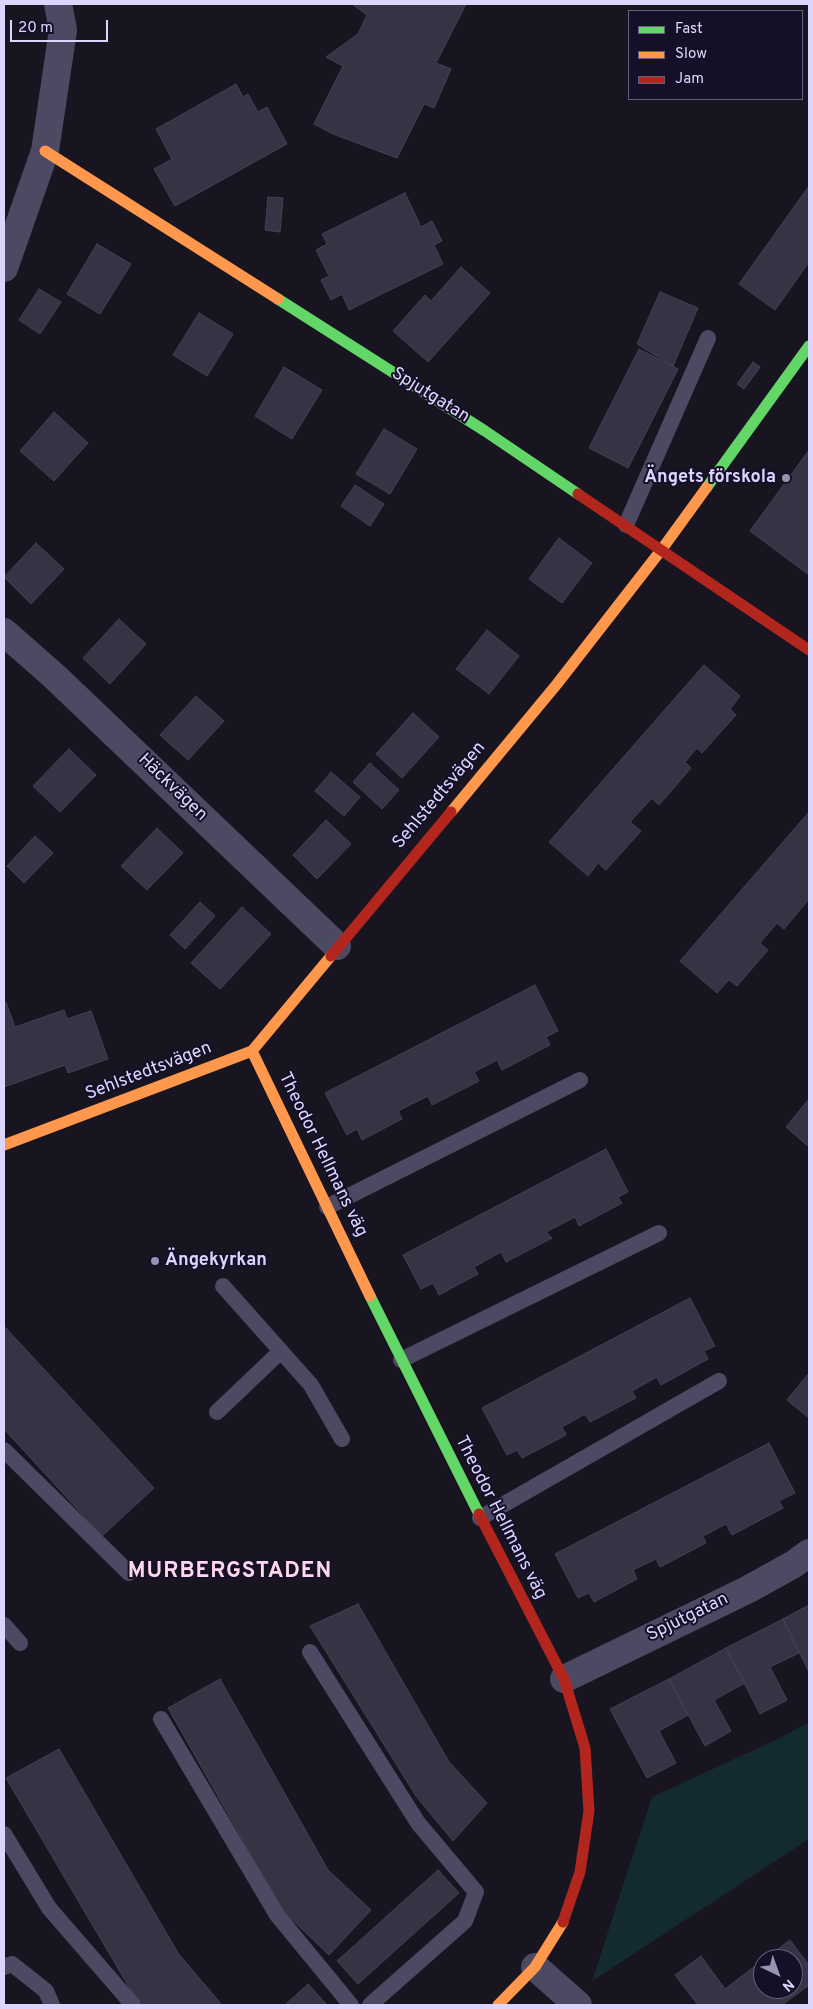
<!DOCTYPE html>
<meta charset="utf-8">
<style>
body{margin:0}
#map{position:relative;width:813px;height:2009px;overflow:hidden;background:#181521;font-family:Overpass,sans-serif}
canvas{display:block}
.frame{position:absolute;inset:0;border:5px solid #ded5ff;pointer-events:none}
.legend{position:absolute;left:628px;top:10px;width:175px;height:90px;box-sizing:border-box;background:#150f27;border:1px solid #655e7d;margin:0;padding:6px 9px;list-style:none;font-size:15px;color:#ded5ff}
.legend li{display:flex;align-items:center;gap:10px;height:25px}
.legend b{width:25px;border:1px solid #655e7d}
.north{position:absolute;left:753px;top:1949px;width:50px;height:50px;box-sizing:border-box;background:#150f27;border:1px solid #655e7d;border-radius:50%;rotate:138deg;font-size:14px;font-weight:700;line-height:20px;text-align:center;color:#ded5ff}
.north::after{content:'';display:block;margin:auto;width:18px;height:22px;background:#9992b1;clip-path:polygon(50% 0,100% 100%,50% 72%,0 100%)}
.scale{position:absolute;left:10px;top:20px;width:98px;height:22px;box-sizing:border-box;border:2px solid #ded5ff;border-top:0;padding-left:6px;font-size:15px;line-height:18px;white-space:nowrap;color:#ded5ff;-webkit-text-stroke:4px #150f27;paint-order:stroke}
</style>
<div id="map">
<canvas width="813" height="2009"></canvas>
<div class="frame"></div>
<ul class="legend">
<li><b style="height:6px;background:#63d668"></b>Fast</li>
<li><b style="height:6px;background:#ff974d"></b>Slow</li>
<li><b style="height:6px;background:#b3261e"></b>Jam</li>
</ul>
<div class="north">N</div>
<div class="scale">20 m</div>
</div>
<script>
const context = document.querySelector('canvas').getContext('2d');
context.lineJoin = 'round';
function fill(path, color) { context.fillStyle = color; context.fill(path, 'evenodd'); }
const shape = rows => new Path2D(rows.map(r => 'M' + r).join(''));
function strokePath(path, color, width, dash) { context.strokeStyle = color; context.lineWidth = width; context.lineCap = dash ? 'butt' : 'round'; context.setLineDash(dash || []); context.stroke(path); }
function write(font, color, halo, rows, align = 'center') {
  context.font = font + ' Overpass,sans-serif'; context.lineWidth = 4; context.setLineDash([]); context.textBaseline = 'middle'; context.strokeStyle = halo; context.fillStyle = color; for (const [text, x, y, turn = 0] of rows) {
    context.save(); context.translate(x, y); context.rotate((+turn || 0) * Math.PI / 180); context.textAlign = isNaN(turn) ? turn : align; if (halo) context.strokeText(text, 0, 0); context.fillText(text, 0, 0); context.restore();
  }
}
fill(shape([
 [809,1722,809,1839,592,1981,652,1797,780,1738]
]), '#132b2f');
const building = shape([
 [352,4,466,4,436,63,451,69,434,108,424,104,397,158,333,134,314,124,343,66,326,57,358,34,367,15,352,4],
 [236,84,243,97,248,94,258,112,267,107,287,144,175,206,154,169,172,159,156,129,236,84],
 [809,186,809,262,775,310,739,284,809,186],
 [405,193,421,227,432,221,442,241,434,245,443,264,349,310,342,294,331,300,321,280,329,276,316,250,327,244,322,234,405,193],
 [268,197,283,198,280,232,265,230,268,197],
 [97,244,131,264,100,314,67,294,97,244],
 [461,267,490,293,428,362,393,331,425,295,431,301,461,267],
 [39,289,61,302,40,334,19,320,39,289],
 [660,292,698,308,673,366,637,344,660,292],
 [199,313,233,334,207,376,173,355,199,313],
 [639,349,678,369,628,468,589,448,639,349],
 [753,362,760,367,744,389,737,384,753,362],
 [284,367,322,390,292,439,255,416,284,367],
 [54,412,88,443,54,481,20,451,54,412],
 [384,429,417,449,390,494,356,474,384,429],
 [809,450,809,575,750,531,809,450],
 [355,485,384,504,370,526,341,506,355,485],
 [559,538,592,563,562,603,529,579,559,538],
 [36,543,64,569,31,604,4,577,36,543],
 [119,619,146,644,110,684,83,658,119,619],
 [487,630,519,656,489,694,456,669,487,630],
 [704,665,740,696,730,709,736,715,702,753,697,748,685,762,691,768,659,805,652,798,630,822,641,831,606,870,598,863,588,876,549,842,704,665],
 [196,696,224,721,188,760,160,735,196,696],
 [413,713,439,737,402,778,376,754,413,713],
 [69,749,96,775,60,812,33,786,69,749],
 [370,763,399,790,382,809,353,782,370,763],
 [331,772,360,797,344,816,315,791,331,772],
 [809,812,809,899,784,929,777,923,760,943,768,950,737,986,729,980,717,993,680,961,809,812],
 [326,820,351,844,317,879,293,855,326,820],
 [157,828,183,853,147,890,121,866,157,828],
 [35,836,53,853,24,883,7,866,35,836],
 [200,902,215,916,185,949,170,935,200,902],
 [242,907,271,934,220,989,191,963,242,907],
 [535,985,558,1031,546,1037,550,1045,502,1070,497,1060,474,1072,479,1081,432,1105,428,1096,398,1111,402,1119,362,1140,357,1129,347,1135,325,1093,535,985],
 [6,1002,15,1027,64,1010,67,1019,91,1011,108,1059,68,1073,65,1065,4,1087,4,1003,6,1002],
 [809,1099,809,1147,786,1127,809,1099],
 [606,1149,628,1192,618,1197,622,1203,579,1226,575,1217,546,1232,552,1238,506,1262,501,1252,474,1267,478,1274,439,1295,433,1283,421,1289,403,1255,606,1149],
 [690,1298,715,1346,704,1351,708,1359,661,1385,657,1377,632,1391,636,1398,590,1422,585,1414,562,1427,566,1435,522,1458,517,1450,507,1455,482,1408,690,1298],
 [4,1326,154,1488,102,1536,4,1429,4,1326],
 [809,1373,809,1418,787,1400,809,1373],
 [769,1443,795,1493,779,1501,783,1508,732,1535,726,1524,703,1536,706,1543,660,1567,656,1559,633,1570,637,1579,594,1602,589,1593,578,1598,555,1554,769,1443],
 [358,1604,449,1762,487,1803,453,1841,416,1796,310,1626,358,1604],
 [809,1605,809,1672,783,1619,809,1605],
 [783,1619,799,1653,770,1667,787,1700,760,1714,726,1648,783,1619],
 [726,1648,745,1683,714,1700,731,1731,705,1746,669,1679,726,1648],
 [220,1679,328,1870,371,1910,329,1955,283,1911,168,1708,220,1679],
 [669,1679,688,1715,659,1731,676,1763,647,1778,610,1709,669,1679],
 [59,1749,178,1953,222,2005,142,2005,136,1999,6,1778,59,1749],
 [438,1870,459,1893,358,1984,337,1961,438,1870],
 [790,1940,809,1965,809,1985,782,2005,698,2005,675,1975,701,1956,725,1989,763,1960,763,1989,793,1989,793,1959,765,1959,790,1940],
 [308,1984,327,2005,285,2005,308,1984]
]);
fill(building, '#373244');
strokePath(building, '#454055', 1);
strokePath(shape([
 [626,525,708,338],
 [327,1207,580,1080],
 [223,1286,311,1385,342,1439],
 [401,1360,659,1233],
 [217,1412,281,1351],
 [4,1450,129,1573],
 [480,1518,719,1381],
 [4,1625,20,1643],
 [310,1652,418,1823,476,1892,465,1921,370,2005],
 [161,1719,277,1915,351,2005],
 [4,1834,49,1908,133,2005],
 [4,1967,12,1964,46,1991,52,2005]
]), '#4d4962', 16);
strokePath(shape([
 [4,268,45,151,63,30,58,4],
 [4,632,54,676,337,946],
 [564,1679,747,1590,794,1564,809,1553],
 [535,1967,578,2005]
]), '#4d4962', 28);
strokePath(shape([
 [278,299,485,431,578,494],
 [707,487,809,346],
 [370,1296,479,1514]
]), '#63d668', 11);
strokePath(shape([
 [45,151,278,299],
 [451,812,557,684,662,549,707,487],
 [252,1051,370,1296],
 [4,1145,252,1051,331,956],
 [498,2005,535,1967,563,1922]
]), '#ff974d', 11);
strokePath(shape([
 [578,494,809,650],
 [331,956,451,812],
 [479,1514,564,1679,585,1748,589,1811,580,1872,563,1922]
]), '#b3261e', 11);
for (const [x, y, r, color] of [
 [786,478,5,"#9992b1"],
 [155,1261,5,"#9992b1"]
]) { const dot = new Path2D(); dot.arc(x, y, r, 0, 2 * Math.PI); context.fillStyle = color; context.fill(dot); strokePath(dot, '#150f27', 2); }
write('18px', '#ded5ff', '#150f27', [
 ["Spjutgatan",430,396,32],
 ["Häckvägen",172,788,44],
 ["Sehlstedtsvägen",440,796,-50],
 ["Sehlstedtsvägen",149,1072,-21],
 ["Theodor Hellmans väg",322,1155,64],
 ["Theodor Hellmans väg",500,1518,63],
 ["Spjutgatan",688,1618,-26]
]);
write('bold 18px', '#ded5ff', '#150f27', [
 ["Ängets förskola",776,478],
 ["Ängekyrkan",165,1261,"left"]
], 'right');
context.letterSpacing = '1px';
write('bold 22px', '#ffd7ec', '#150f27', [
 ["MURBERGSTADEN",230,1573]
]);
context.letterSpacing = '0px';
</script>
